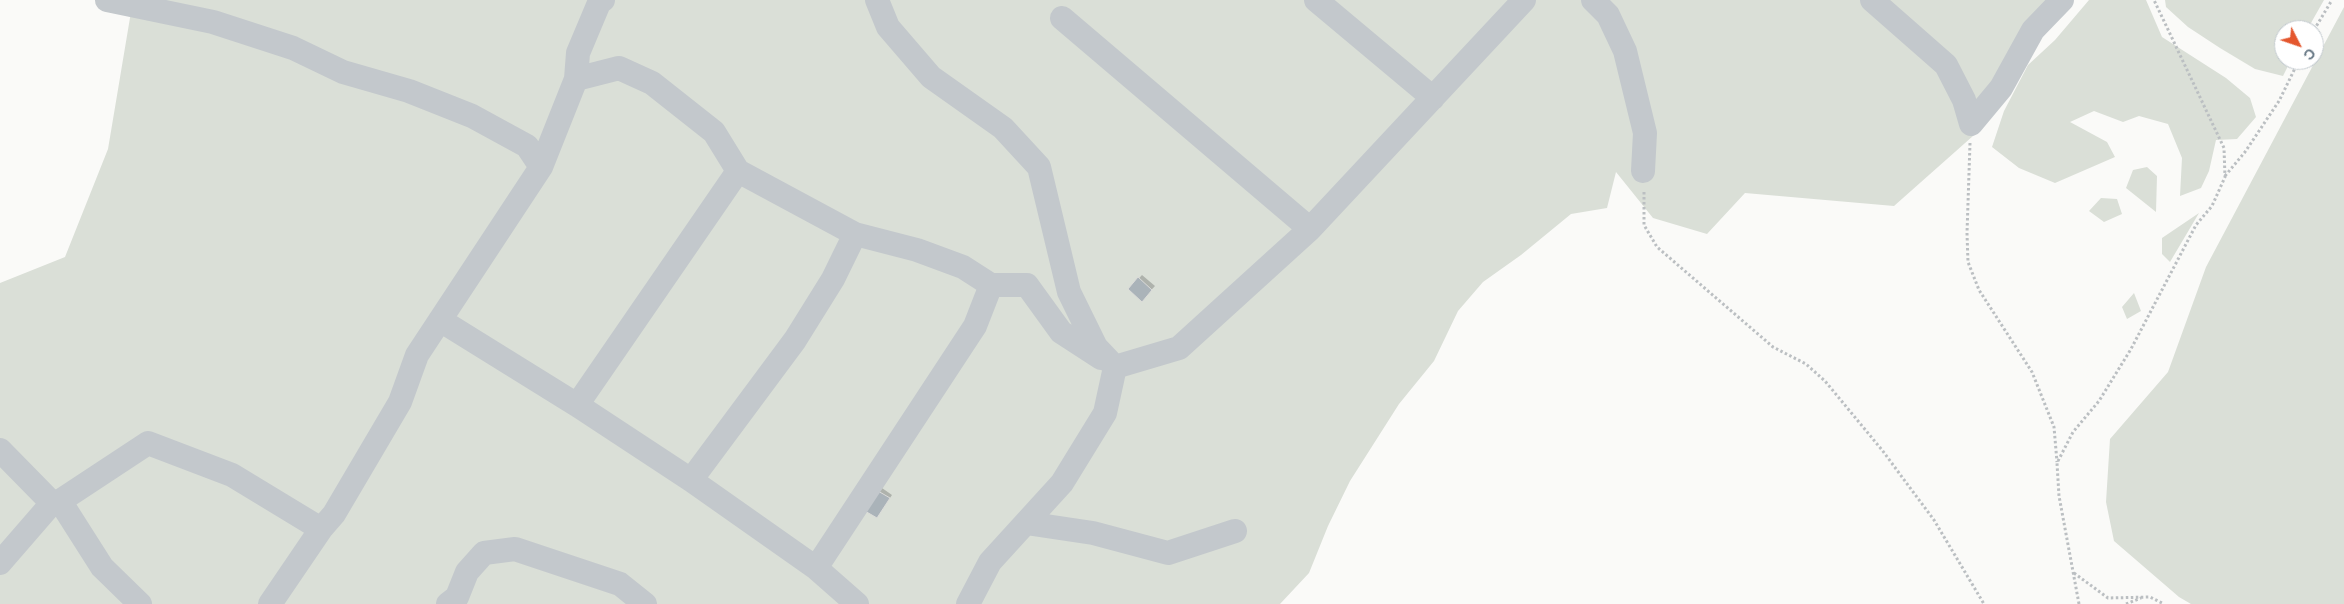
<!DOCTYPE html>
<meta charset="utf-8">
<style>
body{margin:0}
#map{position:relative;width:2344px;height:604px;overflow:hidden;background:#fafaf8;font-family:Helvetica,sans-serif}
canvas{display:block}
.north{position:absolute;left:2274px;top:20px;width:50px;height:50px;box-sizing:border-box;background:#fff;border:1px solid #c1c8cd;border-radius:50%;rotate:131deg;font-size:14px;font-weight:700;line-height:20px;text-align:center;color:#657683}
.north::after{content:'';display:block;margin:auto;width:18px;height:22px;background:#e4572e;clip-path:polygon(50% 0,100% 100%,50% 72%,0 100%)}
</style>
<div id="map">
<canvas width="2344" height="604"></canvas>
<div class="north">С</div>
</div>
<script>
const context = document.querySelector('canvas').getContext('2d');
context.lineJoin = 'round';
function fill(path, color) { context.fillStyle = color; context.fill(path, 'evenodd'); }
const shape = rows => new Path2D(rows.map(r => 'M' + r).join(''));
function strokePath(path, color, width, dash) { context.strokeStyle = color; context.lineWidth = width; context.lineCap = dash ? 'butt' : 'round'; context.setLineDash(dash || []); context.stroke(path); }
fill(shape([
 [133,0,2070,0,2038,35,1982,128,1894,206,1745,193,1707,234,1653,218,1616,172,1607,208,1571,214,1521,255,1483,282,1458,311,1434,361,1399,404,1350,481,1328,526,1309,573,1280,604,0,604,0,283,65,257,108,149],
 [2089,0,2146,0,2162,37,2226,78,2250,98,2256,117,2237,139,2216,140,2209,171,2201,188,2180,196,2182,158,2168,124,2139,116,2123,122,2094,111,2070,122,2107,142,2115,157,2055,183,2019,168,1992,147,2004,111,2028,65,2055,40],
 [2165,0,2324,0,2307,30,2284,30,2284,60,2291,60,2283,76,2255,69,2220,48,2188,27,2166,7],
 [2344,7,2344,604,2191,604,2179,597,2114,541,2106,502,2110,439,2168,372,2206,267],
 [2147,167,2157,176,2156,212,2126,188,2133,170],
 [2101,198,2117,199,2122,214,2104,222,2089,211],
 [2199,213,2170,262,2162,254,2162,238],
 [2134,293,2141,311,2127,319,2122,307]
]), '#dadfd7');
fill(shape([
 [1142,275,1155,286,1142,300,1130,288],
 [882,488,892,495,877,517,867,510]
]), '#0003');
const building = shape([
 [1138,277,1152,290,1142,302,1128,289,1138,277],
 [878,491,890,498,877,518,865,511,878,491]
]);
fill(building, '#aab3b9');
strokePath(building, '#dcdcda', 1);
strokePath(shape([
 [2314,30,2332,0],
 [1970,143,1967,233,1968,262,1979,290,2032,372,2054,427,2057,462],
 [2225,176,2245,152,2279,101,2299,60],
 [1644,192,1644,225,1657,247,1773,347,1806,364,1825,381,1882,450,1934,520,1984,604],
 [2074,573,2108,598,2150,597,2164,604],
 [2079,604,2059,496,2057,463,2073,432,2099,401,2131,349,2196,225,2212,206,2225,177,2224,148,2154,0],
 [2126,604,2141,598]
]), '#bbbfc2', 3, [2.5, 2.5]);
strokePath(shape([
 [107,0,213,22,293,48,343,72,409,91,472,116,527,146,541,167],
 [877,0,888,27,931,77,1003,128,1039,167,1069,292,1096,347,1115,367],
 [1316,0,1433,98],
 [1593,0,1608,15,1625,51,1645,133,1643,171],
 [1872,0,1946,65,1964,100,1971,124,2001,88,2033,30,2062,0],
 [1062,18,1310,229],
 [576,79,619,68,652,83,714,132,738,171,577,405],
 [991,285,1027,285,1061,332,1101,358],
 [440,320,577,405,691,480,816,568,857,604],
 [0,450,52,503],
 [691,480,795,340,833,279,855,234,738,171],
 [60,501,102,567,140,604],
 [1026,523,1093,533,1168,553,1235,531],
 [0,563,52,503,60,501,148,443,232,475,321,529],
 [816,568,975,326,991,285,963,267,917,250,855,234],
 [270,604,321,529,334,514,400,402,417,355,541,167,576,79,578,53,599,3,603,0],
 [448,604,457,597,467,572,484,553,515,549,620,584,645,604],
 [968,604,990,562,1062,483,1105,413,1115,367,1179,348,1310,229,1524,0]
]), '#c3c8cc', 24);
</script>
